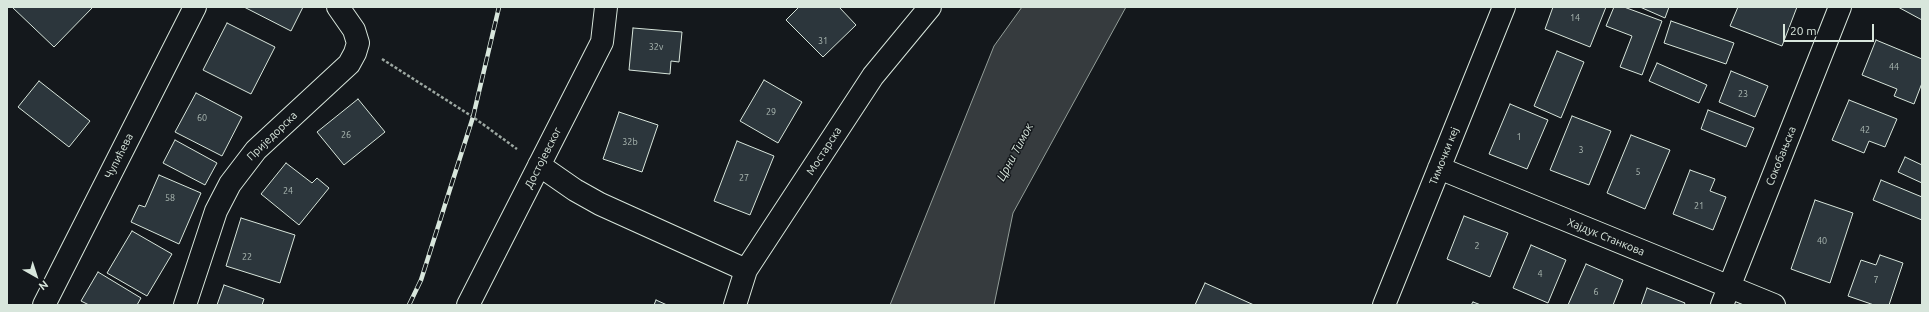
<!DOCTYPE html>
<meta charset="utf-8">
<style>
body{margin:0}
#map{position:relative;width:1929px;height:312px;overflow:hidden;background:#14181c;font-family:Ubuntu,sans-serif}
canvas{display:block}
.frame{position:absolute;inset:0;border:8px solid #d8e6dc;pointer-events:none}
.north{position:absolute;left:16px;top:256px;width:40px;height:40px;-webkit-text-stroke:3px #14181c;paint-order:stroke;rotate:141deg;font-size:11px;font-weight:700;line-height:16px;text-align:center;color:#d8e6dc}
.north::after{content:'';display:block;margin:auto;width:14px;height:18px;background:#d8e6dc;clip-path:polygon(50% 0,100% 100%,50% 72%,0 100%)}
.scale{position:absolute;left:1783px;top:24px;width:91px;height:18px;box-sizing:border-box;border:2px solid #d8e6dc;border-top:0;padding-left:5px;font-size:12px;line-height:14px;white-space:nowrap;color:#d8e6dc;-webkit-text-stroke:3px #14181c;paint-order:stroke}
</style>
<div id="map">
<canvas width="1929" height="312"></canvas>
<div class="frame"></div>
<div class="north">N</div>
<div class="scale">20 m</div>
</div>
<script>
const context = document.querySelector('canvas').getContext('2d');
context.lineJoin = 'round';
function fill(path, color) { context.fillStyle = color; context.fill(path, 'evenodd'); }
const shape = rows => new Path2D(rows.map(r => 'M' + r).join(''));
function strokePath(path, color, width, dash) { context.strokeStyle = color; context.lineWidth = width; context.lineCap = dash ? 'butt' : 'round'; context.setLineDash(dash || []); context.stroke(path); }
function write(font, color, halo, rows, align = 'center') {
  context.font = font + ' Ubuntu,sans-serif'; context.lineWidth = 3; context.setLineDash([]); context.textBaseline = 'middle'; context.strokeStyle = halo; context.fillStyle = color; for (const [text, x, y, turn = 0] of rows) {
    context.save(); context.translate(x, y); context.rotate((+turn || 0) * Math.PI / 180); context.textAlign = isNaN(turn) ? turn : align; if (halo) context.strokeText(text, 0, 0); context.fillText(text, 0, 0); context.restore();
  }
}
const water = shape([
 [1022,7,1126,7,1013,213,994,305,890,305,994,46,1022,7]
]);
fill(water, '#363b3e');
strokePath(water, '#939e99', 1);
const building = shape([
 [12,7,93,7,54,47,12,7],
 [244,7,303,7,291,31,244,7],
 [799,7,839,7,856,25,823,57,786,20,799,7],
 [1553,7,1606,7,1590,47,1545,29,1553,7],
 [1614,7,1624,7,1662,21,1642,75,1620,67,1632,36,1606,26,1614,7],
 [1640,7,1669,7,1665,18,1640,7],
 [1738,7,1797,7,1782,46,1730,26,1738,7],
 [1898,7,1922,7,1922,20,1898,7],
 [1671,21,1734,43,1726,64,1664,43,1671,21],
 [227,23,275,47,251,94,203,70,227,23],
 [633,28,682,32,679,62,671,61,670,74,629,70,633,28],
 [1876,40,1922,59,1922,83,1914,104,1894,96,1897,89,1862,75,1876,40],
 [1557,51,1584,62,1561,118,1534,106,1557,51],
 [1657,63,1707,85,1699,103,1649,81,1657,63],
 [1731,71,1768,86,1755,117,1719,102,1731,71],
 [764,80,802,102,778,143,740,121,764,80],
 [39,81,90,121,69,147,18,107,39,81],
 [196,93,242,117,222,156,175,132,196,93],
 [358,99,385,132,344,165,317,132,358,99],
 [1849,100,1897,119,1885,147,1869,141,1864,153,1832,140,1849,100],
 [1510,104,1548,120,1527,169,1489,154,1510,104],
 [1708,110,1754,128,1746,147,1701,129,1708,110],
 [619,112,658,125,642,172,603,159,619,112],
 [1572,116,1611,131,1589,185,1550,170,1572,116],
 [1631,135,1670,150,1645,209,1607,193,1631,135],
 [175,140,217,163,205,185,163,163,175,140],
 [737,141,774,156,750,215,714,201,737,141],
 [1905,157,1922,165,1922,183,1898,172,1905,157],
 [286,163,312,183,317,178,329,188,299,225,261,194,286,163],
 [1690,170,1715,179,1710,191,1726,197,1713,230,1673,214,1690,170],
 [159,175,201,193,179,244,131,222,139,205,145,207,159,175],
 [1881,180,1922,197,1922,220,1873,200,1881,180],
 [1815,200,1853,213,1830,283,1791,269,1815,200],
 [1464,216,1508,233,1490,277,1447,259,1464,216],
 [241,218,295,235,280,283,226,266,241,218],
 [132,231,172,254,147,296,107,273,132,231],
 [1531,245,1566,260,1548,303,1513,288,1531,245],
 [1880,255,1903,263,1889,305,1874,305,1848,296,1861,260,1876,265,1880,255],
 [1586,264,1623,280,1613,305,1568,305,1586,264],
 [98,272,141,298,137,305,89,305,81,301,98,272],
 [1205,283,1254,305,1195,305,1205,283],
 [224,285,264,299,262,305,217,305,224,285],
 [1647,288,1685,303,1684,305,1641,305,1647,288],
 [656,300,667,305,654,305,656,300],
 [1473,302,1481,305,1471,305,1473,302]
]);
fill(building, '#2c363c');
strokePath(building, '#d8e6dc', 1);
const minor = shape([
 [539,165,575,190,600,204,746,270],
 [1439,168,1774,305],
 [44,305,195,7],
 [185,305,216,211,230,184,256,150,349,64,355,53,358,43,354,30,338,7],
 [468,305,602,42,606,7],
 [735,305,746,270,873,76,930,7],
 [1384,305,1504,7],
 [1722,305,1840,7]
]);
strokePath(minor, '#d8e6dc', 24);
strokePath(shape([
 [382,59,473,117,517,149]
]), '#9da8a2', 2.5, [3, 2]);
strokePath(minor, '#14181c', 22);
const rail = shape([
 [409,305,421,280,473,117,499,7]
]);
strokePath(rail, '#d8e6dc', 4.5);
strokePath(rail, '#14181c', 3, [9]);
write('9px', '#adbab4', null, [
 ["14",1575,18],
 ["31",823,41],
 ["32v",656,47],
 ["44",1894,67],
 ["23",1743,94],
 ["29",771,112],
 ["60",202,118],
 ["42",1865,130],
 ["26",346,135],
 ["1",1519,137],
 ["32b",630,142],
 ["3",1581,150],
 ["5",1638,172],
 ["27",744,178],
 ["24",288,191],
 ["58",170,198],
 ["21",1699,206],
 ["40",1822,241],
 ["2",1477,246],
 ["22",247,257],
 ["4",1540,274],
 ["7",1876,280],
 ["6",1596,292]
]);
write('11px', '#d8e6dc', '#14181c', [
 ["Приједорска",272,136,-44],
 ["Мостарска",824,151,-57],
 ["Чупићева",119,156,-63],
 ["Тимочки кеј",1444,156,-68],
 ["Сокобањска",1781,156,-68],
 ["Достојевског",543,158,-63],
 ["Хајдук Станкова",1606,237,22]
]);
write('italic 12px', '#d8e6dc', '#14181c', [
 ["Црни Тимок",1015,152,-62]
]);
</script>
